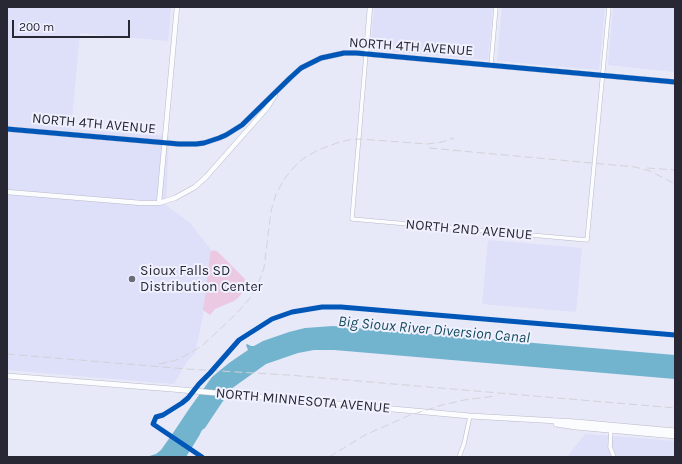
<!DOCTYPE html>
<style>
body{margin:0}
#map{position:relative;width:682px;height:464px;overflow:hidden;background:#e7e8f8;font-family:Karla,sans-serif}
canvas{display:block}
.frame{position:absolute;inset:0;border:8px solid #282835;pointer-events:none}
.scale{position:absolute;left:12px;top:20px;width:118px;height:18px;box-sizing:border-box;border:2px solid #282835;border-top:0;padding-left:5px;font-size:12px;line-height:14px;white-space:nowrap;color:#282835;-webkit-text-stroke:3px #f0f1ff;paint-order:stroke}
</style>
<div id="map">
<canvas width="682" height="464"></canvas>
<div class="frame"></div>
<div class="scale">200 m</div>
</div>
<script>
const context = document.querySelector('canvas').getContext('2d');
context.lineJoin = 'round';
function fill(path, color) { context.fillStyle = color; context.fill(path, 'evenodd'); }
const shape = rows => new Path2D(rows.map(r => 'M' + r).join(''));
function strokePath(path, color, width, dash) { context.strokeStyle = color; context.lineWidth = width; context.lineCap = dash ? 'butt' : 'round'; context.setLineDash(dash || []); context.stroke(path); }
function write(font, color, halo, rows, align = 'center') {
  context.font = font + ' Karla,sans-serif'; context.lineWidth = 4; context.setLineDash([]); context.textBaseline = 'middle'; context.strokeStyle = halo; context.fillStyle = color; for (const [text, x, y, turn = 0] of rows) {
    context.save(); context.translate(x, y); context.rotate((+turn || 0) * Math.PI / 180); context.textAlign = isNaN(turn) ? turn : align; if (halo) context.strokeText(text, 0, 0); context.fillText(text, 0, 0); context.restore();
  }
}
fill(shape([
 [7,7,171,7,168,41,80,33,71,129,169,136,166,205,190,223,212,251,210,254,205,296,203,308,204,311,195,353,186,363,174,384,7,370],
 [374,7,493,7,488,60,370,50],
 [502,7,605,7,599,70,497,61],
 [613,7,675,7,675,72,608,65],
 [488,240,582,248,576,312,482,304],
 [585,434,675,441,675,457,567,457]
]), '#dedff9');
fill(shape([
 [214,250,218,252,245,279,247,286,238,298,234,301,215,309,210,315,203,310,203,308,205,296,210,254,210,252]
]), '#ebc9e3');
fill(shape([
 [333,326,675,355,675,379,334,350,314,350,298,353,266,364,231,389,205,428,202,430,199,436,186,457,146,457,156,454,161,450,173,433,189,409,212,377,229,363,248,350,246,345,247,344,251,346,254,346,263,341,289,332,305,328]
]), '#72b4ce');
const minor = shape([
 [366,54,352,219,587,240,609,7],
 [491,65,496,7],
 [611,429,610,447,614,457],
 [459,457,464,444,470,416]
]);
const tertiary = shape([
 [366,54,370,7],
 [7,129,179,144,196,144,204,143,219,138,226,135,242,125,290,78,301,68,321,58,344,53,356,53,675,82],
 [7,192,141,203,159,203,175,198,195,187,206,177,267,108,275,95],
 [159,203,177,7]
]);
const secondary = shape([
 [7,376,172,389,470,416,576,422,675,431],
 [556,424,576,427,675,436]
]);
strokePath(minor, '#b9bac8', 4.5);
strokePath(tertiary, '#b9bac8', 5.5);
strokePath(secondary, '#b9bac8', 6);
strokePath(minor, '#fbfcfe', 3.5);
strokePath(tertiary, '#fbfcfe', 4.5);
strokePath(secondary, '#fbfcfe', 5);
strokePath(shape([
 [429,148,635,167,650,171,675,184],
 [647,168,675,170],
 [7,354,187,369,288,375,675,408],
 [159,364,173,361,181,358,202,346,236,314,250,298,258,284,264,268,271,211,276,194,285,178,296,165,304,158,318,150,337,143,348,140,359,139,427,144,442,142,454,138],
 [329,457,365,435,408,416,442,405,464,400,496,396]
]), '#d2d2d7', 1, [8, 4]);
strokePath(shape([
 [7,129,179,144,196,144,204,143,219,138,226,135,242,125,290,78,301,68,321,58,344,53,356,53,675,82],
 [202,457,153,424,156,417,163,415,182,403,188,398,199,384,210,373,239,340,272,319,292,312,322,307,341,307,675,335]
]), '#0057b8', 5);
for (const [x, y, r, color] of [
 [132,279,4,"#6b6b79"]
]) { const dot = new Path2D(); dot.arc(x, y, r, 0, 2 * Math.PI); context.fillStyle = color; context.fill(dot); strokePath(dot, '#f0f1ff', 1.5); }
write('14px', '#282835', '#f0f1ff', [
 ["NORTH 4TH AVENUE",411,47,4],
 ["NORTH 4TH AVENUE",94,124,5],
 ["NORTH 2ND AVENUE",469,230,5],
 ["NORTH MINNESOTA AVENUE",303,401,5]
]);
write('14px', '#282835', '#f0f1ff', [
 ["Sioux Falls SD",140,271],
 ["Distribution Center",140,287]
], 'left');
write('italic 15px', '#164b5c', '#f0f1ff', [
 ["Big Sioux River Diversion Canal",434,330,5]
]);
</script>
